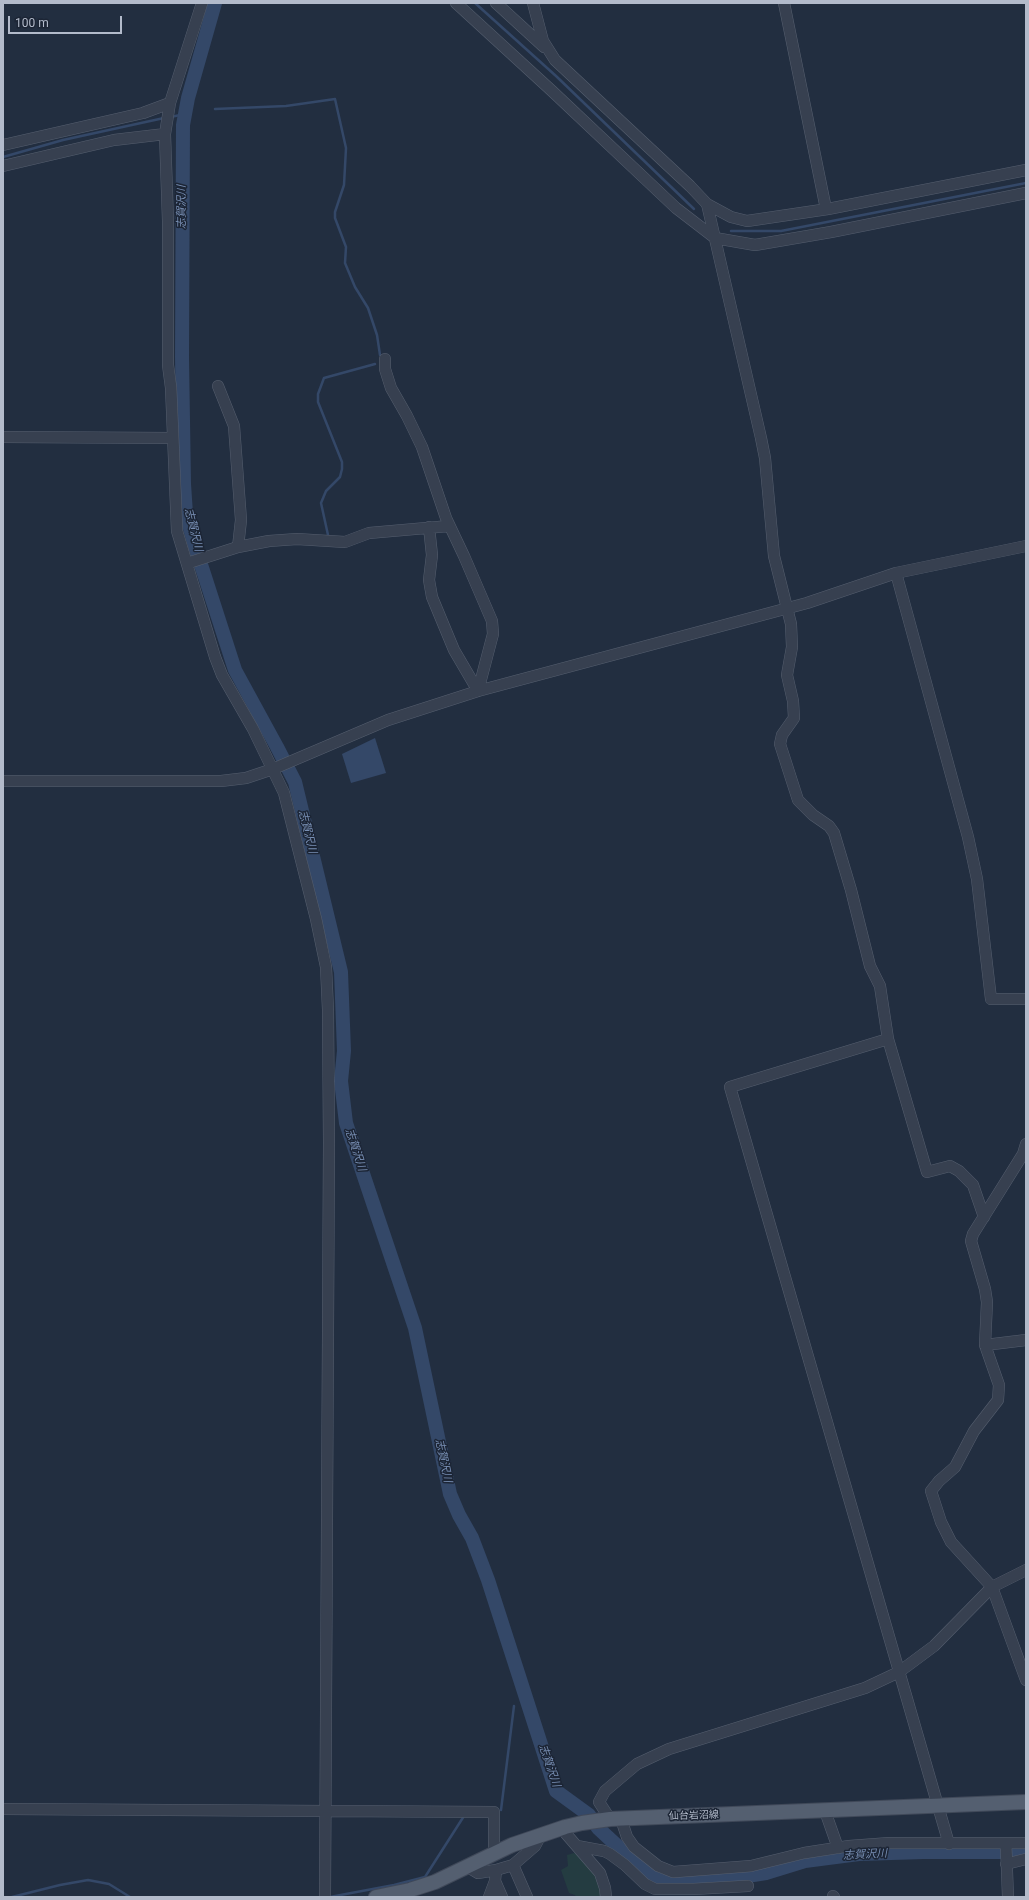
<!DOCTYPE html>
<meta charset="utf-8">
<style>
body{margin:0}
#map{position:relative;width:1029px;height:1900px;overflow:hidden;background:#222e40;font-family:Roboto,sans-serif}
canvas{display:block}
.frame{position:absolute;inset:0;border:4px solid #b3bbcb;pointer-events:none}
.scale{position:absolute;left:8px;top:16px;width:114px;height:18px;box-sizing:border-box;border:2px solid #b3bbcb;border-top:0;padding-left:5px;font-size:12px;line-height:14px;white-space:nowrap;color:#b3bbcb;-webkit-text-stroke:3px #1c2535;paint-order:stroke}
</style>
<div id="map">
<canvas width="1029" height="1900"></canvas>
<div class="frame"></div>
<div class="scale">100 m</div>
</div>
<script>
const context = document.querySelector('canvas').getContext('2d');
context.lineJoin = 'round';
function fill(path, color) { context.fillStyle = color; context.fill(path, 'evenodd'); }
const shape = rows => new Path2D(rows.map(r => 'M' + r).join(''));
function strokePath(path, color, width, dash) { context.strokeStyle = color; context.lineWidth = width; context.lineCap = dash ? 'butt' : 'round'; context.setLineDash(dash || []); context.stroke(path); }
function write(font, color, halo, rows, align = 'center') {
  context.font = font + ' Roboto,"Noto Sans JP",sans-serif'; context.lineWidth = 3; context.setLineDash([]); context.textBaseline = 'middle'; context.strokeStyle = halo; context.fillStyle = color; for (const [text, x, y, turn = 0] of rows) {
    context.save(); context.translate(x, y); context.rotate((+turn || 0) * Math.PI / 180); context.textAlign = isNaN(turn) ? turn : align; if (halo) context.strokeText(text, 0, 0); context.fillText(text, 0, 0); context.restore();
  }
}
fill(shape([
 [574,1853,581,1856,597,1874,602,1897,576,1897,575,1895,569,1893,561,1870,568,1866,567,1855]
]), '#243c41');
fill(shape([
 [375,738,386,773,351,783,342,754]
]), '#344868');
strokePath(shape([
 [475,3,556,76,694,209],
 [215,109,286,106,335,99,346,148,344,185,335,212,335,218,346,247,345,263,355,287,368,308,377,335,380,355],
 [170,117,186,114],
 [3,157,63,140,164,118],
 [731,231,781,231,1026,183],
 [328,535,321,503,326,491,340,477,342,469,342,462,318,402,318,394,324,378,375,364],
 [522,1702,528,1701],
 [501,1810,514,1706],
 [12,1897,60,1885,88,1880,109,1884,130,1897],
 [330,1897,394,1885,425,1877,464,1816]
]), '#344868', 2.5);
strokePath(shape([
 [215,3,188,98,183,125,182,357,184,484,186,514,195,546,235,670,277,747,295,782,341,972,344,1051,341,1081,346,1123,415,1328,450,1494,459,1515,472,1538,488,1580,556,1791,589,1815,598,1828,640,1867,656,1879,669,1883,741,1877,766,1873,805,1861,859,1854,924,1852,1026,1852]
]), '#344868', 14);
const minor = shape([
 [202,3,170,103,165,134,168,221,168,365,171,388,177,531,215,657,222,675,253,729,284,793,316,919,326,967,328,1010,329,1143,325,1897],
 [456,3,552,91,676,208,715,238,755,245,831,232,1026,193],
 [496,3,544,47],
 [533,3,543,41,555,60,690,186,707,204,761,438,765,458,774,556,791,624,792,647,787,675,793,701,794,718,782,735,780,744,798,800,813,815,829,826,834,833,851,890,870,966,880,986,888,1039,927,1172,950,1166,959,1171,973,1185,984,1217],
 [784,3,826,209],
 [3,145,143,113,170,103],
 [3,166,114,140,165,134],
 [707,204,731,217,747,221,828,209,1026,170],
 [385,359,385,369,391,388,407,416,422,447,446,518,464,556,492,621,493,634,478,691],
 [218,386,234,426,241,520,238,547],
 [3,437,173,438],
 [429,527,432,555,429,580,432,597,454,650,478,691],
 [188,563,238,547,269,541,297,539,345,542,369,533,449,526],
 [896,573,968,837,977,879,991,999,1026,999],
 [3,781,221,781,246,778,273,769,388,720,478,691,807,603,896,573,1026,546],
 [888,1039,730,1087,949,1844],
 [1026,1144,1023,1154,973,1234,971,1241,985,1289,987,1302,985,1345,999,1385,998,1400,974,1431,955,1467,939,1481,931,1491,941,1522,951,1542,992,1587,1026,1680],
 [985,1345,1026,1340],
 [3,1809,494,1812,494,1854],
 [825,1811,838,1848],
 [610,1819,599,1802,605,1791,637,1764,669,1749,865,1688,899,1672,934,1646,992,1587,1026,1570],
 [621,1819,627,1837,634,1847,658,1866,673,1872,751,1866,804,1853,849,1846,889,1843,1026,1843],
 [561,1828,600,1873,605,1888,606,1897],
 [1006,1844,1008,1897],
 [577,1846,604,1851,610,1854,625,1865,645,1884,655,1889,694,1889,748,1886],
 [1006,1864,1026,1859],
 [513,1865,527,1897],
 [468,1867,478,1873,496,1870],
 [495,1881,502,1897],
 [833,1896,834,1897],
 [489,1897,495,1881,496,1870,513,1865,535,1846,541,1835]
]);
const major = shape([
 [376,1897,410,1890,435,1882,512,1845,565,1827,582,1823,610,1819,1026,1802]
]);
strokePath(minor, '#555e6e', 12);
strokePath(major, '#404959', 16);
strokePath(minor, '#374050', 11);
strokePath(major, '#545f70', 14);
write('10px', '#b3bbcb', '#1c2535', [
 ["仙台岩沼線",694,1816,-2]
]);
write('italic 11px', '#788fb4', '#1c2535', [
 ["志賀沢川",182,207,-90],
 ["志賀沢川",193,530,76],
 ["志賀沢川",307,832,76],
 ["志賀沢川",355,1150,72],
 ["志賀沢川",443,1461,78],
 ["志賀沢川",549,1766,71],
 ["志賀沢川",865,1855,-3]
]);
</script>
